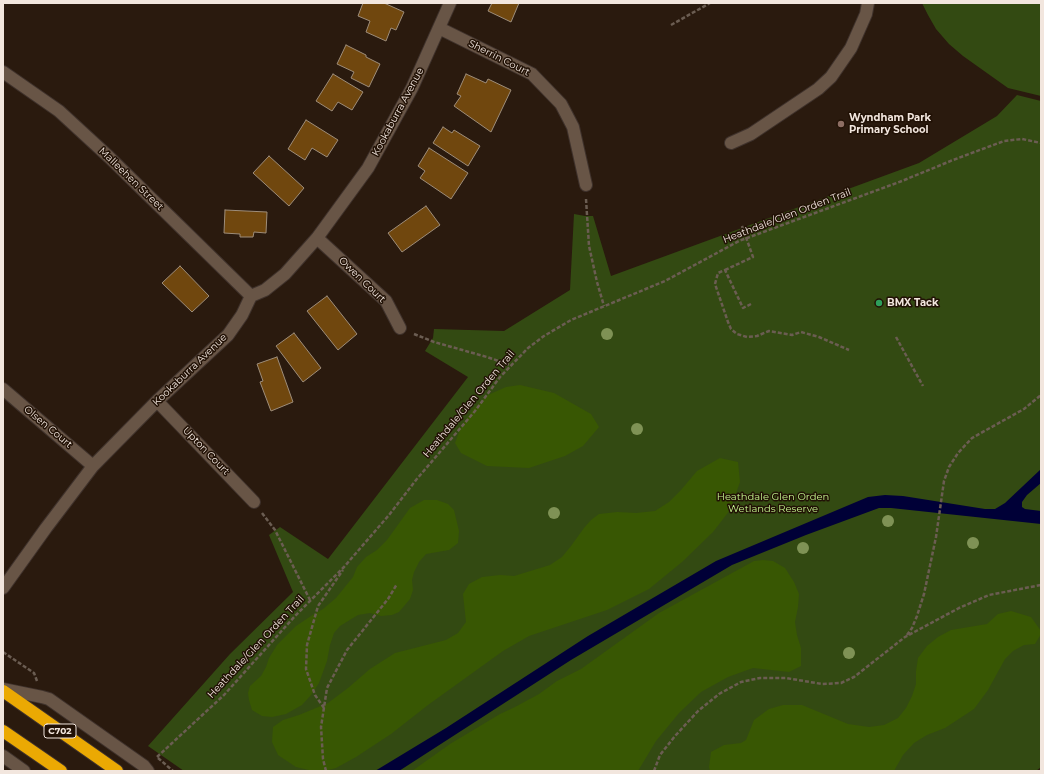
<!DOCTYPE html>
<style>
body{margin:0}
#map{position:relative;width:1044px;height:774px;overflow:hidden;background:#2a1a0e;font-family:Montserrat,sans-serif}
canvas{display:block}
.frame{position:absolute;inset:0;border:4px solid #f2e6de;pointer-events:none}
</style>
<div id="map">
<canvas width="1044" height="774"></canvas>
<div class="frame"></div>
</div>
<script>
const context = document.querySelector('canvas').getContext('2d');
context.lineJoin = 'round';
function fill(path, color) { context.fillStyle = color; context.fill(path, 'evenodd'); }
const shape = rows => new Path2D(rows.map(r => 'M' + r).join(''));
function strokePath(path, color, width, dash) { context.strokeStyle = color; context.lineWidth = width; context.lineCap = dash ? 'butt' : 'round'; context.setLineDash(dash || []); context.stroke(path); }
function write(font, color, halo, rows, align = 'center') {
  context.font = font + ' Montserrat,sans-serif'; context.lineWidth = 3; context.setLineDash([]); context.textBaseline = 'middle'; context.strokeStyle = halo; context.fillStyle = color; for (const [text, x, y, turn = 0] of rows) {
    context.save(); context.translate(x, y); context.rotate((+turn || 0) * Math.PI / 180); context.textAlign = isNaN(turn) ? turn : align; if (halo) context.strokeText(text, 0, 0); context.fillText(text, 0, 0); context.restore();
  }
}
fill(shape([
 [922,3,1041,3,1041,96,1008,88,963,56,949,44,936,29,928,15],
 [1017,95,1041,101,1041,767,1036,771,184,771,148,746,230,654,293,592,269,535,280,527,328,559,468,377,425,351,433,338,434,329,504,331,570,290,574,214,585,216,593,216,611,276,919,163,997,116]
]), '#334a12');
fill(shape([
 [520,385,554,393,591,414,599,427,583,446,565,456,529,468,487,466,461,453,455,443,461,427,474,408,488,395,506,387],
 [720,458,738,462,740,482,730,510,713,532,682,562,649,589,607,610,529,636,503,651,428,705,391,734,356,757,336,768,324,771,313,771,296,767,278,755,272,742,273,727,283,720,299,715,328,703,348,688,370,669,395,653,446,640,458,633,466,622,463,594,469,584,482,577,500,575,514,576,550,565,562,557,571,546,584,528,591,520,599,514,617,512,636,513,655,511,669,502,681,490,697,471],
 [424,500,437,500,448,504,454,510,459,531,458,543,449,550,426,554,419,562,414,572,412,580,413,590,410,599,399,612,392,615,381,616,370,613,358,615,340,626,334,633,330,645,327,661,319,683,311,695,302,705,286,714,272,717,262,716,252,710,249,700,248,693,250,686,261,676,266,667,269,658,277,645,296,626,311,616,323,609,336,598,353,577,357,567,366,557,377,550,387,540,410,508],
 [763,560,773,561,785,568,794,582,799,594,798,607,795,622,797,635,801,648,801,666,789,672,753,668,728,677,701,692,679,713,656,741,638,771,412,771,450,744,500,714,515,707,539,694,557,681,581,669,659,613,754,561],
 [1011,611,1031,617,1041,631,1041,634,1035,644,1024,645,1013,651,1005,659,988,690,974,709,945,728,927,735,914,743,903,755,894,771,710,771,709,767,711,752,724,745,741,743,746,740,754,720,769,709,783,705,802,705,848,724,869,727,884,725,898,718,906,708,912,696,916,684,916,671,918,658,927,646,938,637,951,630,987,624,998,614]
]), '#385703');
fill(shape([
 [1041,469,1041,483,1027,495,1022,502,1022,507,1025,509,1041,511,1041,524,891,508,879,508,806,535,732,565,571,660,399,771,375,771,446,728,588,636,716,561,868,497,885,495,903,496,985,509,995,509,1005,503]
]), '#000037');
const building = shape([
 [363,3,384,3,404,12,396,30,391,28,386,41,366,32,370,21,358,16,363,3],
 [492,3,519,3,511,22,488,11,492,3],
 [346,45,366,55,366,57,380,64,369,87,351,78,354,72,337,64,346,45],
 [333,74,363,92,352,110,338,102,332,111,316,101,333,74],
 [466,74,486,83,488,79,511,90,491,132,454,106,461,96,457,94,466,74],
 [306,120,338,140,327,157,312,148,305,160,288,149,306,120],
 [443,127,452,133,454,130,480,146,468,166,433,143,443,127],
 [429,148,468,173,451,199,420,178,425,171,418,166,429,148],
 [269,156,304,188,289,206,253,173,269,156],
 [426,206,440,225,402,252,388,233,426,206],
 [225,210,267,212,266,233,254,232,253,237,240,237,240,234,224,233,225,210],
 [180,266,209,296,192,312,162,283,180,266],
 [327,296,357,334,338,350,307,311,327,296],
 [294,333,321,368,303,382,276,346,294,333],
 [277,357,293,402,271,411,260,382,263,381,257,364,277,357]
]);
fill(building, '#70470e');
strokePath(building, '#9e8d7a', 1);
const minor = shape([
 [439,28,532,74,561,104,573,127,586,185],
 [3,72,59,111,109,157,251,296],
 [731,143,751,134,818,89,831,77,851,48,866,14,868,3],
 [317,238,386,301,400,328],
 [3,389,93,466],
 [157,401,254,502],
 [3,588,46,528,93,466,157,401,228,335,242,315,251,296,265,290,285,274,317,238,368,168,412,88,450,3],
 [3,689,42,697,49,699,144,766,148,771],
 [3,756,24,771]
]);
const highway = shape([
 [3,691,117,771],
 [3,731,61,771]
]);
strokePath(minor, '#3f322c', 14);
strokePath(highway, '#3f322c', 14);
strokePath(shape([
 [671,25,710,3],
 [586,199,589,246,597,282,604,306],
 [725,270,753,257,742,226],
 [751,304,743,308,725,270,718,273,715,284,728,322,731,329,737,334,747,337,757,336,769,331,792,335,801,332,819,337,849,350],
 [414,334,434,342,487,357,510,365],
 [896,337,923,386],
 [262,513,275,530,310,600],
 [907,635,912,628,917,616,924,594,936,537,944,481,949,467,958,453,972,438,1024,409,1041,395],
 [3,652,34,673,37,681],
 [324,708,315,695,306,669,307,645,318,606,343,570],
 [157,757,224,695,295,616,344,567,389,515,416,480,475,411,500,377,528,348,544,336,571,320,665,281,739,241,902,181,953,160,1004,141,1022,139,1041,143],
 [158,758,173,771],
 [326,771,323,759,321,727,327,688,347,650,388,599,397,584],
 [654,771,660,755,675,736,698,711,719,694,741,682,760,678,786,678,822,684,841,683,854,677,905,637,959,608,989,595,1041,585]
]), '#6b5d52', 2.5, [4, 2]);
strokePath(minor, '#685546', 12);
strokePath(highway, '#eba903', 12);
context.fillStyle = '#7f9255';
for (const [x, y] of [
 [607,334],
 [637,429],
 [554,513],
 [888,521],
 [973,543],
 [803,548],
 [849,653]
]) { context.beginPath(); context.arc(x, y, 6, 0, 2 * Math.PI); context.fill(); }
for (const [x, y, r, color] of [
 [841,124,4,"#8d6e63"],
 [879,303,4,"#2e9e5b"]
]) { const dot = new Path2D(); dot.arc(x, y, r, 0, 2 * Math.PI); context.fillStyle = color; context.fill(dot); strokePath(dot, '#211105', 1.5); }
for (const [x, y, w] of [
 [60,731,32]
]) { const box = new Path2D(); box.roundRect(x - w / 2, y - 7, w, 14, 3); context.fillStyle = '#211105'; context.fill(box); strokePath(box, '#f2e6de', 1); }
write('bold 9px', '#f2e6de', null, [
 ["C702",60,731]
]);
write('10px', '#f2e6de', '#211105', [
 ["Sherrin Court",499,58,27],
 ["Kookaburra Avenue",398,112,-62],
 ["Malleehen Street",131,179,44],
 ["Heathdale/Glen Orden Trail",787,216,-21],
 ["Owen Court",362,280,44],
 ["Kookaburra Avenue",190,370,-44],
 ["Heathdale/Glen Orden Trail",469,404,-50],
 ["Olsen Court",48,427,40],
 ["Upton Court",206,451,46],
 ["Heathdale/Glen Orden Trail",256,647,-47]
]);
write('bold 10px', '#f2e6de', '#211105', [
 ["Wyndham Park",849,118],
 ["Primary School",849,130],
 ["BMX Tack",887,303]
], 'left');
write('10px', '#c4f58f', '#211105', [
 ["Heathdale Glen Orden",773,497],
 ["Wetlands Reserve",773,509]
]);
</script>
